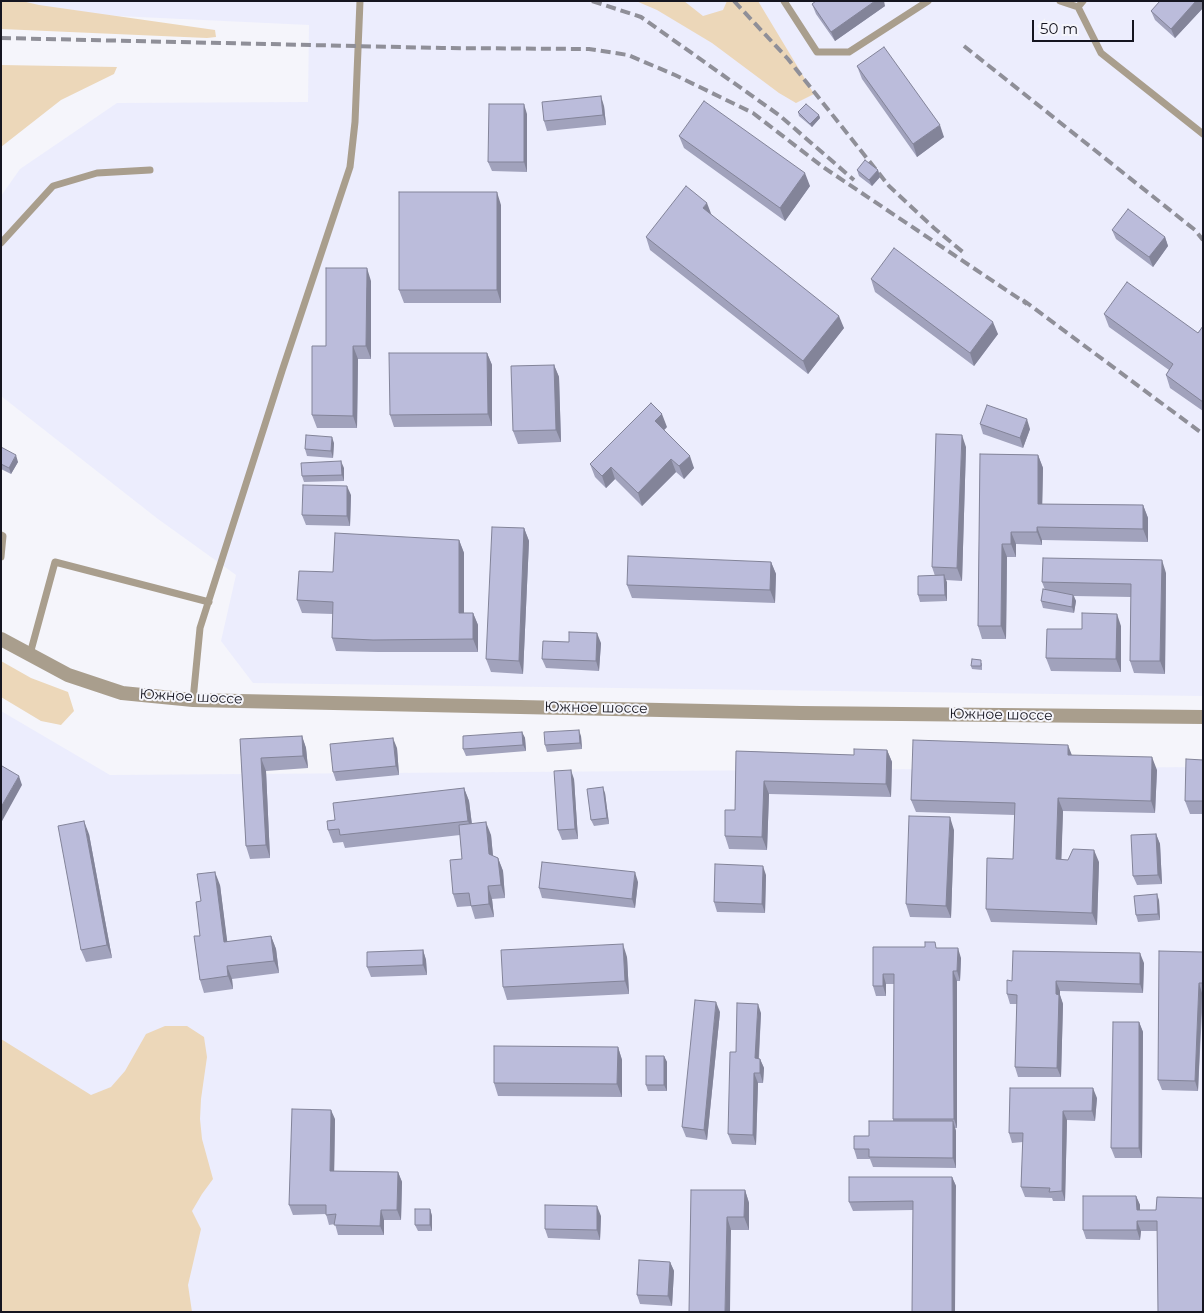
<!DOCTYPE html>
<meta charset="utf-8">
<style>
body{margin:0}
#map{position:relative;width:1204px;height:1313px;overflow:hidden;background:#f5f5fb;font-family:Montserrat,sans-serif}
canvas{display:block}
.frame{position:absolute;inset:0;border:2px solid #151520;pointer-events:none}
.scale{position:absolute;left:1032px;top:20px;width:102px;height:22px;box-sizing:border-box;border:2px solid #151520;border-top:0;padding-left:6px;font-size:15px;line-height:18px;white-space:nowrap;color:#151520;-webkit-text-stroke:4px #f5f5fb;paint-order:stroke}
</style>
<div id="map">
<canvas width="1204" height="1313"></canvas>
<div class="frame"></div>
<div class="scale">50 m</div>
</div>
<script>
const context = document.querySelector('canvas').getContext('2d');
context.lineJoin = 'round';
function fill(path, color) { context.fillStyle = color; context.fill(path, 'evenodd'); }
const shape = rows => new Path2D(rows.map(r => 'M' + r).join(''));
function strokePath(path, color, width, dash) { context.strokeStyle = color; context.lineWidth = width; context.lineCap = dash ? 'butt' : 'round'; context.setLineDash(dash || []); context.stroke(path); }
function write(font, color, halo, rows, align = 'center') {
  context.font = font + ' Montserrat,sans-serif'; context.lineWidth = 4; context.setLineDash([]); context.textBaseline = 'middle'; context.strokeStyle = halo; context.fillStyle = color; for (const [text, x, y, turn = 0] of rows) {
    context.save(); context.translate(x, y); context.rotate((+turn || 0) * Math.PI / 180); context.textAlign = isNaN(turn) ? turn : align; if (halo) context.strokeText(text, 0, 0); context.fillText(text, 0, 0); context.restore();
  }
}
fill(shape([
 [1,1,1203,1,1203,696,253,683,221,641,236,575,158,519,1,396,1,196,20,169,117,103,308,102,309,25,54,13],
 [1,711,110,775,1203,767,1203,1312,1,1312]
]), '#ecedfd');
fill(shape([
 [1,1,22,1,39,5,215,30,216,37,207,38,1,29],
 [636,1,684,1,703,16,723,10,727,1,758,1,814,94,796,103,779,93,712,43,657,10],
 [1,65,117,67,114,74,61,100,1,147],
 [1,661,31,678,68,692,74,711,61,725,41,721,1,697],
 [165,1026,187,1026,204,1037,207,1057,201,1099,200,1119,202,1139,213,1179,202,1194,192,1211,201,1229,188,1285,192,1312,1,1312,1,1039,91,1095,111,1087,125,1071,146,1034]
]), '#ecd7b9');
strokePath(shape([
 [784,1,817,52,849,52,928,1],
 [1060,1,1078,7,1083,1],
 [1078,7,1101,53,1203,134],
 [1,243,53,186,97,173,150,170],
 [1,535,3,536,1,557],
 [30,654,55,562,209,602],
 [193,700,200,628,282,371,350,167,355,122,360,1]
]), '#a99e8d', 7);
strokePath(shape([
 [1,639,68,675,122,693,193,700,801,713,1203,717]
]), '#a99e8d', 14);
strokePath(shape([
 [592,1,641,17,779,115,854,180],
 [734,1,788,59,889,186,934,228,964,253],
 [1,38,442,48,589,49,628,55,675,75,753,113,823,167,1027,304],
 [964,46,1195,230,1203,240],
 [1023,300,1203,434]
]), '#8f8f98', 4, [10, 5]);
fill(shape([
 [1203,1,1203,8,1175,38,1155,20,1151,11],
 [812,4,885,6,835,41,816,14],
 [857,66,944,137,917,157,862,79],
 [604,106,606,125,547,131,544,121],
 [798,112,819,115,820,118,812,127,799,116],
 [527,114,527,172,492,171,488,162],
 [679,136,810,186,785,221,684,148],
 [857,170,878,170,880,177,872,186,859,176],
 [501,205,501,303,404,303,399,290],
 [711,215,844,328,808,374,650,250,646,237],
 [1112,230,1165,237,1168,246,1153,267,1116,239],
 [871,279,998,334,974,366,875,292],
 [371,281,371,359,358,359,357,428,317,428,312,415,326,346],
 [1104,314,1198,333,1203,326,1203,411,1170,388,1166,375,1169,370,1109,327],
 [487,353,492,365,492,426,394,427,390,415],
 [554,365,559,377,561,442,518,444,513,431],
 [980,424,1030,429,1023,448,983,434],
 [667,427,664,430,694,468,684,479,676,472,642,506,615,479,606,488,595,477,590,464],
 [334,443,333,458,307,456,305,449],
 [1,447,18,462,11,474,1,469],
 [966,447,962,581,946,580,947,601,920,602,918,595,935,576,932,567],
 [980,454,1038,455,1043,468,1042,504,1143,505,1148,518,1148,542,1042,540,1042,545,1016,544,1016,557,1007,557,1006,639,982,639,978,626],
 [344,468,344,481,304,482,302,476],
 [351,495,350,526,306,525,302,515],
 [524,528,529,541,523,674,491,672,486,659],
 [459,540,464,553,464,613,473,613,478,625,478,652,378,652,336,651,332,638,333,614,302,613,297,600,333,572],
 [771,562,776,574,775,603,632,598,627,585],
 [1166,573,1165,674,1134,673,1130,661,1131,597,1074,596,1076,601,1074,613,1043,608,1041,601,1045,590,1042,582],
 [1121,626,1121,672,1051,671,1046,658],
 [601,643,599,671,546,668,542,659],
 [982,663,982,670,972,669,971,666],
 [522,732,525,738,526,751,466,756,463,749],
 [302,736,306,748,308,768,266,771,270,858,250,859,246,846,240,739],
 [581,736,582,749,547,752,545,745],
 [397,748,399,775,336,781,333,772],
 [887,750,892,762,891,797,769,794,767,850,729,849,725,836,735,810,736,751,854,755],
 [1072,755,1157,770,1155,813,1063,811,1061,860,1099,862,1097,925,991,922,986,909,1013,859,1015,815,916,812,911,800],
 [1203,760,1203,814,1190,814,1185,801],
 [574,779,578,839,562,840,558,830],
 [464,788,469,801,472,824,491,835,493,856,498,858,503,871,505,898,492,899,494,917,475,919,471,906,457,907,453,894,462,859,460,835,345,848,343,842,333,843,328,830,335,820],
 [605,793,609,824,594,826,591,820],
 [954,830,951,918,910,917,906,904],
 [89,834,112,958,86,962,81,950],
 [1156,834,1160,844,1162,884,1137,885,1133,876],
 [766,875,765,913,717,912,714,902],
 [638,882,635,908,542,898,539,888],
 [220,885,227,942,271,936,276,949,279,973,232,979,233,989,204,993,200,980,201,901],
 [1159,900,1160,920,1138,922,1136,915],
 [873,947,937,948,961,958,960,981,957,981,957,1128,955,1128,956,1131,956,1168,873,1167,870,1159,857,1159,854,1149,869,1136,893,1121,893,1119,894,984,886,984,886,996,876,996,873,986],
 [423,950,426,960,427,975,371,977,367,967],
 [1203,952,1203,993,1198,1091,1162,1090,1158,1080],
 [627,957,629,994,507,1000,503,987],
 [1144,963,1143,993,1060,991,1060,995,1063,1004,1061,1077,1018,1077,1015,1067,1017,1004,1010,1004,1007,994,1012,981],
 [720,1012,707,1140,686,1137,682,1127],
 [761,1013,759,1059,760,1059,764,1068,763,1083,758,1083,756,1145,732,1144,728,1134,736,1052],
 [1139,1022,1143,1032,1142,1158,1115,1158,1111,1148],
 [618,1047,622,1060,622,1097,498,1096,494,1083],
 [664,1056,667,1062,667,1091,648,1091,646,1085],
 [1097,1098,1095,1121,1067,1120,1065,1201,1053,1201,1052,1198,1025,1197,1021,1187,1023,1142,1012,1143,1009,1133],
 [335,1119,334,1171,398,1172,402,1182,401,1220,384,1220,384,1235,338,1235,335,1224,329,1225,326,1214,293,1215,289,1205],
 [952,1177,956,1186,913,1210,853,1211,849,1202],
 [691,1190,745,1190,749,1203,749,1230,731,1230],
 [1136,1196,1140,1205,1140,1210,1156,1210,1157,1197,1157,1231,1141,1231,1140,1240,1086,1239,1083,1230],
 [430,1209,432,1216,432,1231,418,1231,415,1225],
 [601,1216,600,1240,548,1238,545,1229],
 [670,1262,674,1271,672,1306,640,1304,637,1295]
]), '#a1a2bc');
fill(shape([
 [875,1,884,1,885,6,835,41,831,32],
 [1196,1,1203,1,1203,8,1175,38,1171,29],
 [601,96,604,106,606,125,603,115],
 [524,104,527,114,527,172,524,162],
 [819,115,820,118,812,127,810,124],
 [940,125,944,137,917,157,913,144],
 [878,170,880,177,872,186,869,180],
 [805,173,810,186,785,221,780,208],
 [497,192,501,205,501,303,497,290],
 [707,203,712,216,703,208],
 [1165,237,1168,246,1153,267,1149,257],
 [367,268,371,281,371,359,366,346],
 [839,316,844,328,808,374,803,361],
 [993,322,998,334,974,366,970,353],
 [353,346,358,359,357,428,353,416],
 [487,353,492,365,492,426,488,414],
 [554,365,559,377,561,442,556,430],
 [662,414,667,427,660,434,655,421],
 [1027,419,1030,429,1023,448,1020,438],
 [962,435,966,447,962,581,957,568],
 [332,437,334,443,333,458,331,451],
 [16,455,18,462,11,474,9,468],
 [1038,455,1043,468,1042,516,1038,504],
 [690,456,694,468,684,479,679,466],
 [671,459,676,472,642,506,638,493],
 [341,461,344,468,344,481,342,475],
 [611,467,615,479,606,488,602,476],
 [347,486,351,495,350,526,347,516],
 [1143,505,1148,518,1148,542,1143,529],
 [1037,527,1042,540,1042,545,1037,532],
 [524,528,529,541,523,674,519,661],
 [1011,532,1016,544,1016,557,1011,544],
 [459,540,464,553,464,625,459,613],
 [1002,544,1007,557,1006,639,1001,626],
 [1162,560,1166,573,1165,674,1160,661],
 [771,562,776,574,775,603,770,590],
 [944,575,947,582,947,601,945,595],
 [1073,595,1076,601,1074,613,1072,607],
 [473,613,478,625,478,652,473,639],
 [1117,614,1121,626,1121,672,1116,659],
 [597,633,601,643,599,671,596,661],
 [579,730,581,736,582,749,580,743],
 [522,732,525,738,526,751,523,745],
 [302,736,306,748,308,768,303,756],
 [393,738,397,748,399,775,396,766],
 [1068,745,1073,758,1068,755],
 [887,750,892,762,891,797,886,784],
 [1152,757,1157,770,1155,813,1151,801],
 [261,758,266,771,270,858,266,845],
 [571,770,574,779,578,839,575,829],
 [19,776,22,785,1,823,1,807],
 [764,781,769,794,767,850,762,837],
 [603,787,605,793,609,824,607,818],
 [464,788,469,801,473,834,468,821],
 [1058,798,1063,811,1061,872,1056,859],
 [950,817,954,830,951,918,946,906],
 [84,821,89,834,112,958,107,945],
 [486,822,491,835,494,867,489,854],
 [1156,834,1160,844,1162,884,1158,875],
 [1094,850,1099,862,1097,925,1092,913],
 [498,858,503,871,505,898,501,885],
 [763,866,766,875,765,913,762,904],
 [215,872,220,885,229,955,224,942],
 [635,872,638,882,635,908,632,899],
 [488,886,492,899,494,917,489,904],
 [1157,894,1159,900,1160,920,1158,914],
 [271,936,276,949,279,973,274,961],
 [623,944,627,957,629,994,625,981],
 [958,948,961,958,960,981,957,971],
 [423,950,426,960,427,975,423,965],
 [1140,953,1144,963,1143,993,1140,984],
 [227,966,232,979,233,989,228,976],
 [953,971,957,981,957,1128,954,1119],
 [883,974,886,984,886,996,883,986],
 [1056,981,1060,991,1060,995,1063,1004,1061,1077,1057,1068,1056,994],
 [1199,983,1202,993,1198,1091,1195,1081],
 [716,1002,720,1012,707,1140,704,1130],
 [758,1004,761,1013,758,1068,755,1058],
 [1139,1022,1143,1032,1142,1158,1139,1148],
 [618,1047,622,1060,622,1097,617,1084],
 [664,1056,667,1062,667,1091,664,1085],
 [760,1059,764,1068,763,1083,760,1073],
 [754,1073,758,1083,756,1145,753,1135],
 [1093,1088,1097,1098,1095,1121,1092,1111],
 [331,1110,335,1119,334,1181,330,1171],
 [1063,1111,1067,1120,1065,1201,1062,1191],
 [953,1121,956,1131,956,1168,953,1158],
 [398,1172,402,1182,401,1220,397,1210],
 [952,1177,956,1186,955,1312,952,1312],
 [745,1190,749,1203,749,1230,744,1217],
 [1136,1196,1140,1205,1140,1220,1137,1210],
 [597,1206,601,1216,600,1240,597,1230],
 [430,1209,432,1216,432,1231,430,1225],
 [381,1210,384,1220,384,1235,380,1226],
 [727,1217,731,1230,730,1312,725,1312],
 [1137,1221,1141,1231,1140,1240,1137,1230],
 [670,1262,674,1271,672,1306,668,1296]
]), '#838499');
const building = shape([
 [816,1,875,1,831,32,812,4,816,1],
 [1160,1,1196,1,1171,29,1151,11,1160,1],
 [884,47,940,125,913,144,857,66,884,47],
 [601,96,603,115,544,121,542,102,601,96],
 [704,101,805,173,780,208,679,136,704,101],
 [489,104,524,104,524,162,488,162,489,104],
 [806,104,819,115,810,124,798,112,806,104],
 [865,160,878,170,869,180,857,170,865,160],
 [686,186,707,203,703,208,839,316,803,361,646,237,686,186],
 [399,192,497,192,497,290,399,290,399,192],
 [1128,209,1165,237,1149,257,1112,230,1128,209],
 [894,248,993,322,970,353,871,279,894,248],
 [326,268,367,268,366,346,353,346,353,416,312,415,312,346,326,346,326,268],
 [1127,282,1198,333,1203,326,1203,402,1166,375,1173,364,1104,314,1127,282],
 [389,353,487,353,488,414,390,415,389,353],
 [554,365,556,430,513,431,511,366,554,365],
 [651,403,662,414,655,421,690,456,679,466,671,459,638,493,611,467,602,476,590,464,651,403],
 [987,405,1027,419,1020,438,980,424,987,405],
 [936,434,962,435,957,568,932,567,936,434],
 [306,435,332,437,331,451,305,449,306,435],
 [1,447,16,455,9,468,1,464,1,447],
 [980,454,1038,455,1038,504,1143,505,1143,529,1037,527,1037,532,1011,532,1011,544,1002,544,1001,626,978,626,980,454],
 [341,461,342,475,302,476,301,463,341,461],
 [303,485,347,486,347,516,302,515,303,485],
 [492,527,524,528,519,661,486,659,492,527],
 [335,533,459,540,459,613,473,613,473,639,373,640,332,638,333,602,297,600,299,571,333,572,335,533],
 [628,556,771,562,770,590,627,585,628,556],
 [1043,558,1162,560,1160,661,1130,661,1131,584,1042,582,1043,558],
 [944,575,945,595,918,595,918,576,944,575],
 [1043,589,1073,595,1072,607,1041,601,1043,589],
 [1082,613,1117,614,1116,659,1046,658,1047,629,1082,629,1082,613],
 [569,632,597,633,596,661,542,659,543,641,569,642,569,632],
 [972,659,981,660,981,666,971,666,972,659],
 [579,730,580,743,545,745,544,732,579,730],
 [522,732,523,745,463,749,463,736,522,732],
 [302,736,303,756,261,758,266,845,246,846,240,739,302,736],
 [393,738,396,766,333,772,330,744,393,738],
 [913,740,1068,745,1068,755,1152,757,1151,801,1058,798,1056,859,1068,860,1073,849,1094,850,1092,913,986,909,987,858,1013,859,1015,803,911,800,913,740],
 [854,749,887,750,886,784,764,781,762,837,725,836,725,810,735,810,736,751,854,755,854,749],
 [1186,759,1203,760,1203,801,1185,801,1186,759],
 [1,766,2,766,19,776,1,807,1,766],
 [571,770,575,829,558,830,554,771,571,770],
 [603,787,607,818,591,820,587,789,603,787],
 [464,788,468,821,340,835,339,829,328,830,327,821,335,820,333,803,464,788],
 [909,816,950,817,946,906,906,904,909,816],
 [84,821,107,945,81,950,58,826,84,821],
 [486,822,489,854,498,858,501,885,488,886,489,904,471,906,469,893,453,894,450,860,462,859,459,825,486,822],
 [1156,834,1158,875,1133,876,1131,835,1156,834],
 [542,862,635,872,632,899,539,888,542,862],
 [715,864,763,866,762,904,714,902,715,864],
 [215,872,224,942,271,936,274,961,227,966,228,976,200,980,194,936,200,936,196,902,201,901,197,874,215,872],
 [1157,894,1158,914,1136,915,1134,896,1157,894],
 [925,942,935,942,936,948,958,948,957,971,953,971,954,1119,893,1119,894,974,883,974,883,986,873,986,873,947,925,947,925,942],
 [623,944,625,981,503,987,501,950,623,944],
 [423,950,423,965,367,967,367,952,423,950],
 [1013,951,1140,953,1140,984,1056,981,1056,994,1059,995,1057,1068,1015,1067,1017,995,1007,994,1007,980,1012,981,1013,951],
 [1159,951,1203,952,1203,983,1199,983,1195,1081,1158,1080,1159,951],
 [695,1000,716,1002,704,1130,682,1127,695,1000],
 [737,1003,758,1004,755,1058,760,1059,760,1073,754,1073,753,1135,728,1134,730,1052,736,1052,737,1003],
 [1113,1022,1139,1022,1139,1148,1111,1148,1113,1022],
 [494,1046,618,1047,617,1084,494,1083,494,1046],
 [646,1056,664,1056,664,1085,646,1085,646,1056],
 [1010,1088,1093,1088,1092,1111,1063,1111,1062,1191,1049,1192,1050,1188,1021,1187,1023,1133,1009,1133,1010,1088],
 [292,1109,331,1110,330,1171,398,1172,397,1210,381,1210,380,1226,334,1225,336,1214,326,1215,326,1205,289,1205,292,1109],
 [869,1121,953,1121,953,1158,869,1157,869,1149,854,1149,854,1136,869,1136,869,1121],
 [849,1177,952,1177,952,1312,912,1312,913,1201,849,1202,849,1177],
 [691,1190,745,1190,744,1217,727,1217,725,1312,689,1312,691,1190],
 [1083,1196,1136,1196,1137,1210,1156,1210,1157,1197,1203,1198,1203,1312,1158,1312,1157,1221,1137,1221,1137,1230,1083,1230,1083,1196],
 [545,1205,597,1206,597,1230,545,1229,545,1205],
 [415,1209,430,1209,430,1225,415,1225,415,1209],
 [639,1260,670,1262,668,1296,637,1295,639,1260]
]);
fill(building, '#bbbcdb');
strokePath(building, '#838499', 1);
write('14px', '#151520', '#f5f5fb', [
 ["Южное шоссе",191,697,3],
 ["Южное шоссе",596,708,1],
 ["Южное шоссе",1001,715,1]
]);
</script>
